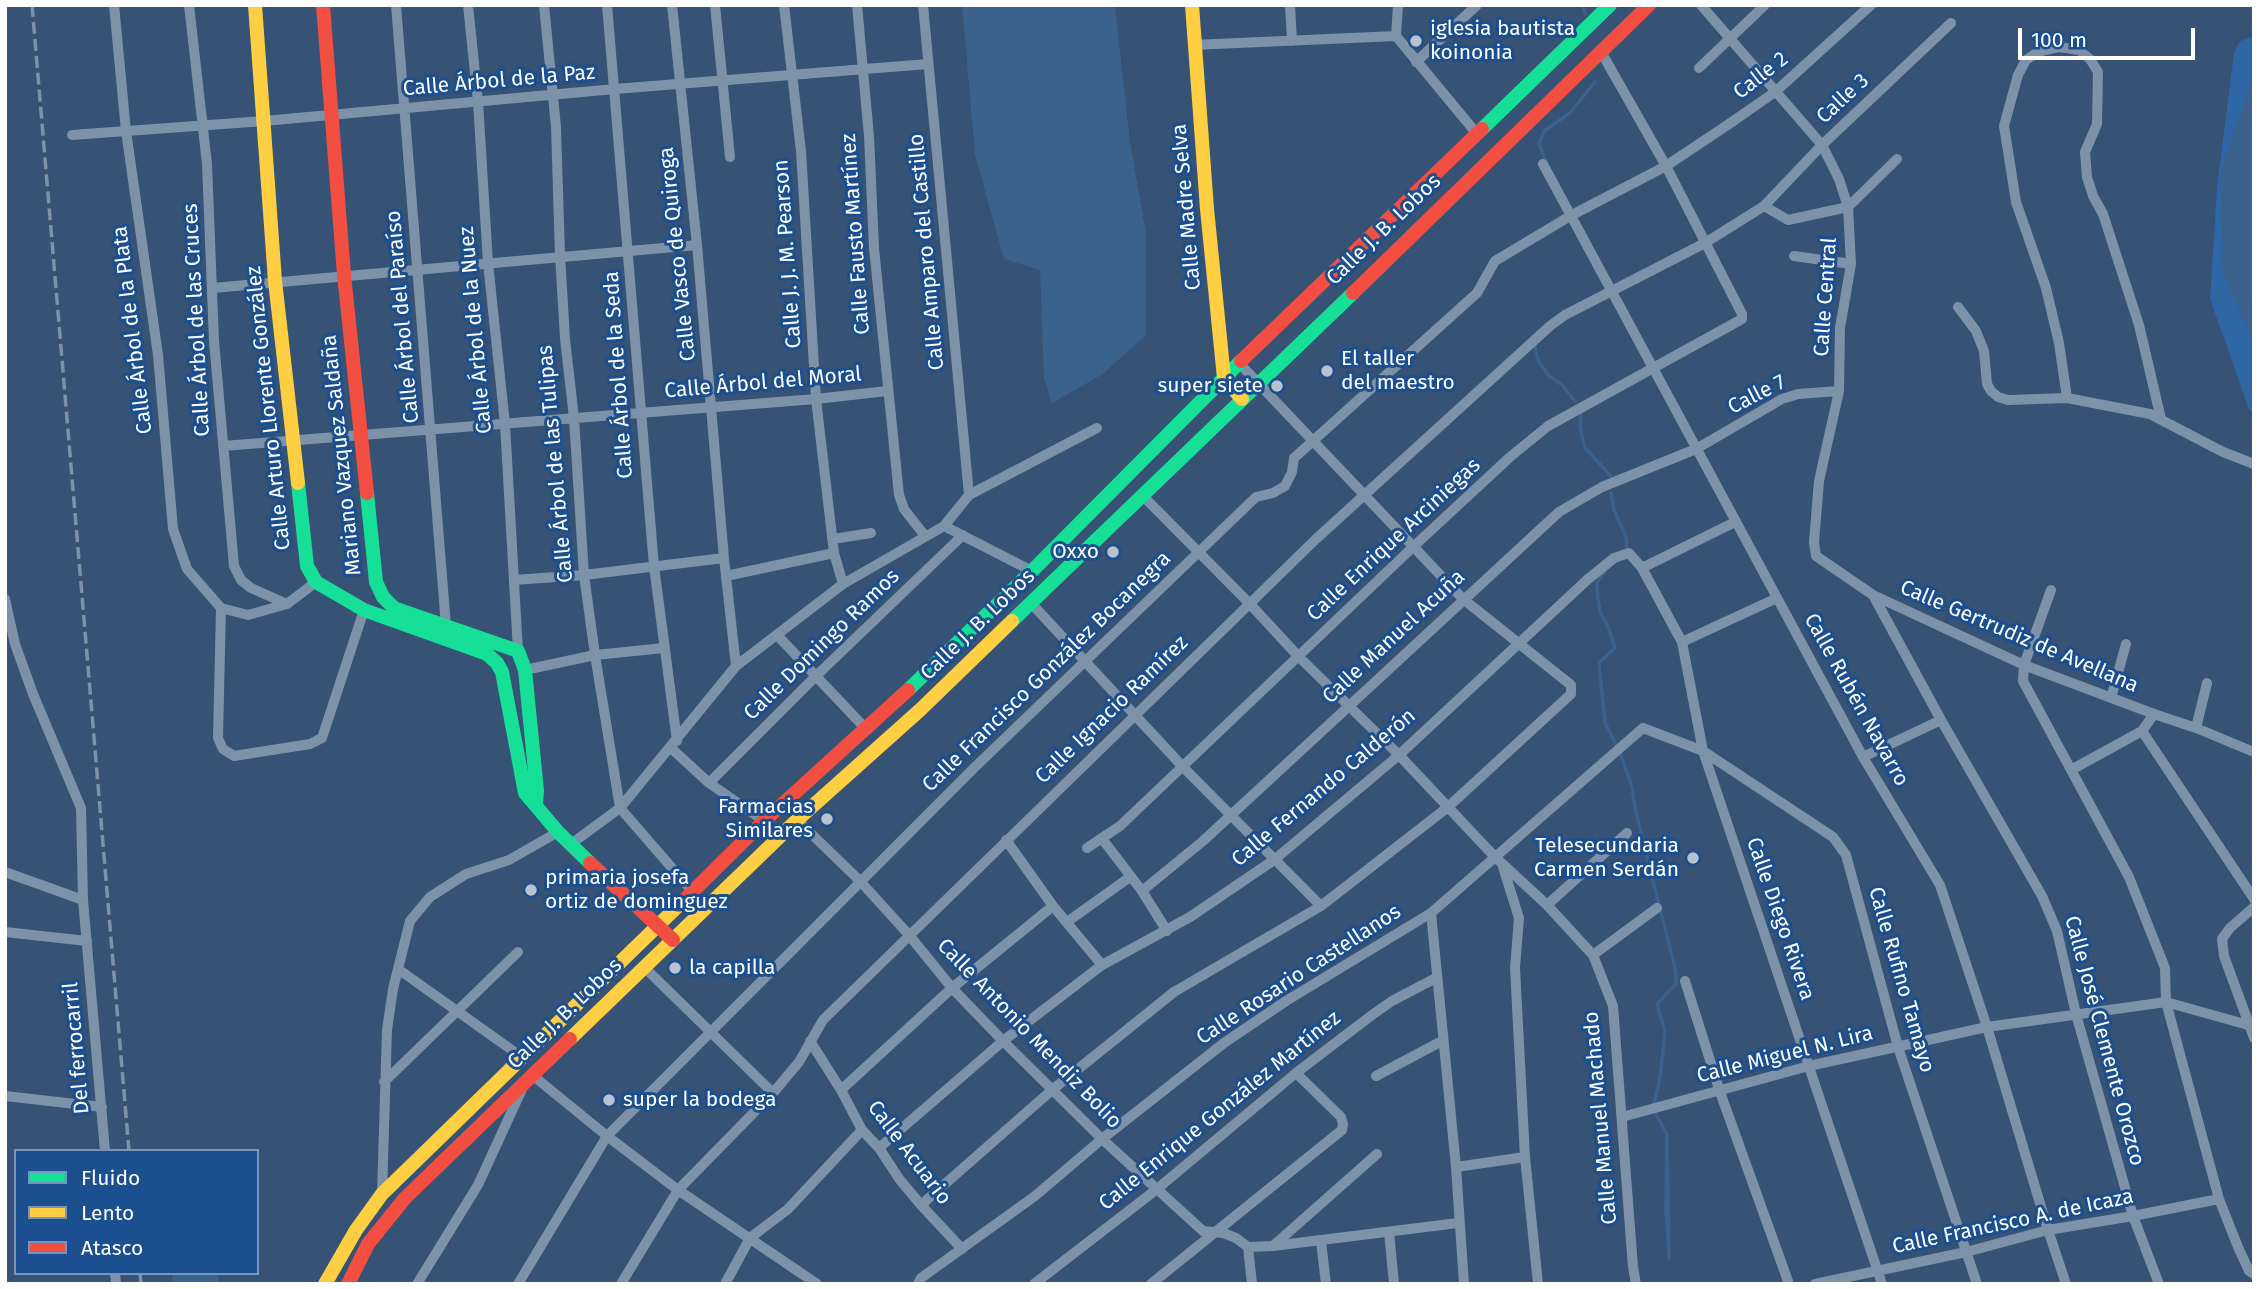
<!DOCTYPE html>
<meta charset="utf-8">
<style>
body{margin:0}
#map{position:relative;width:2259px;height:1289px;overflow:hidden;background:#365274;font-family:"Fira Sans",sans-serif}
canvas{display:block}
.frame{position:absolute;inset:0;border:7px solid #fff;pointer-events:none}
.legend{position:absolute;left:14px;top:1149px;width:245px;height:126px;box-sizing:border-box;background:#1b4f8f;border:2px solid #7695bc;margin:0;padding:9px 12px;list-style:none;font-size:21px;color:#fff}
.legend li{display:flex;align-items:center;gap:14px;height:35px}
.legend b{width:35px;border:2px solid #7695bc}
.scale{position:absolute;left:2018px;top:28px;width:177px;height:32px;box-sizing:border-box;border:4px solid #fff;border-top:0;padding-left:9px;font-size:21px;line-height:24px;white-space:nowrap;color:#fff;-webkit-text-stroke:5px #1b4f8f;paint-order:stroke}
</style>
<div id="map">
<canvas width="2259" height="1289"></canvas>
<div class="frame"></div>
<ul class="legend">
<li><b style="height:9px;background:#16e098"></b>Fluido</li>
<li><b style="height:9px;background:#ffcf43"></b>Lento</li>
<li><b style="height:9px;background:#f24e42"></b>Atasco</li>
</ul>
<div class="scale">100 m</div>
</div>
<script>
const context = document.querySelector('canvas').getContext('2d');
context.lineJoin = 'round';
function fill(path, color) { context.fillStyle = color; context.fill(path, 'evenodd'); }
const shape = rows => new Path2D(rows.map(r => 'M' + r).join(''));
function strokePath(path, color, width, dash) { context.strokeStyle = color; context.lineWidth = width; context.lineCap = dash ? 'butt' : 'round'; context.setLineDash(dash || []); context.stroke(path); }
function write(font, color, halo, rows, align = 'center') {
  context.font = font + ' "Fira Sans",sans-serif'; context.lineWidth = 6; context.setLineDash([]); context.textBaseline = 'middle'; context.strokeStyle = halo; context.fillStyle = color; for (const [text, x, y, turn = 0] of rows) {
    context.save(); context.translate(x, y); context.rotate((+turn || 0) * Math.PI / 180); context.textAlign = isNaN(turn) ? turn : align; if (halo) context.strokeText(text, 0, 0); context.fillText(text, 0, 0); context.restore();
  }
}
fill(shape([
 [2249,37,2254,38,2254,415,2249,409,2210,299,2217,187,2234,53,2239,42]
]), '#2f66a5');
fill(shape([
 [962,5,1115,5,1130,141,1146,234,1146,335,1103,374,1052,403,1044,378,1040,270,1004,259,975,155],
 [2254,74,2254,342,2223,274,2221,170],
 [172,1273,218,1273,219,1284,173,1284]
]), '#3b618d');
strokePath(shape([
 [1583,5,1585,14],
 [1547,163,1539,144,1544,131,1570,113,1595,82],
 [1535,346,1538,360,1548,375,1562,385,1575,401],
 [1581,412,1580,428,1585,448,1611,476],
 [1611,493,1614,510,1626,537,1627,548,1622,552],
 [1605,571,1597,583,1598,599,1600,612,1609,629,1615,648,1599,663,1605,723,1618,748,1632,786,1635,808,1651,873,1676,972,1676,984,1657,1004,1665,1031,1660,1078,1653,1109,1667,1134,1666,1207,1669,1258,1667,1134]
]), '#3b618d', 3.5);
strokePath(shape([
 [114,5,126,131,158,355,173,529,187,569,221,608,248,615,287,604,316,582],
 [189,5,207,164,214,341,234,566,241,580,251,588,287,604],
 [396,5,446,626],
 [468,5,478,102,488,263,505,424,518,651],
 [544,5,556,127,560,255,565,339,574,418,584,575,595,655,620,808,692,891],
 [607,5,654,566,677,741],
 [672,5,697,245,724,558,736,666],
 [715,5,730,157],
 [784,5,801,151,816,399,834,553,843,584],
 [857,5,869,136,874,248,899,495,904,509,925,536],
 [923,5,969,495],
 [1290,5,1292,41],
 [1701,5,1822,145,1839,179,1848,207,1851,264,1840,328,1839,391,1819,481,1814,542,1816,556,1873,595,2024,665,2154,714,2196,728,2254,752],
 [1396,36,1477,134],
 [1396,36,1398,5],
 [1193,45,1396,36],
 [1416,62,1477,5],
 [1699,68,1765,5],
 [72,135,264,121,615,89,928,64],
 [1543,164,1863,757,1940,885,1987,1027,2048,1230,2066,1284],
 [1764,206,1822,145,1951,23],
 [1794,256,1851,264],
 [213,288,697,245],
 [1958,307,1976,331,1984,351,1987,384,1991,391,1998,397,2008,400,2067,398,2150,414,2223,452,2254,464],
 [2067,398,2059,343,2046,288,2016,202,2004,126,2018,75,2026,60,2038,52,2059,47,2079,50,2090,59,2098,72,2097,124,2085,152,2087,177,2093,196,2103,214,2139,325,2161,419],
 [223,446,816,399,887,391],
 [1143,496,1249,603,1299,657,1399,755,1494,856,1547,905,1593,955,1613,1006,1633,1267,1636,1284],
 [944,526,1032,571],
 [833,539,871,533],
 [1642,568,1735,522],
 [726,576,834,553],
 [514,580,584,575,724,558],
 [2051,590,2024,665,2023,681,2129,877,2165,968,2166,1002,2219,1199,2238,1247,2249,1271,2254,1274],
 [1873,595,1941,720,2042,896,2057,931,2076,1014,2133,1216,2159,1284],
 [5,599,15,644,33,694,81,808,83,900,105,1151],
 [1031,603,1183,767,1321,906],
 [221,608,218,738,223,749,234,756,310,744,322,738,364,610],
 [777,635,867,730],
 [1682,642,1777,598],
 [525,670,595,655,664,648],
 [2111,698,2126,644],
 [2154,714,2142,731,2254,899],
 [2196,728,2207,683],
 [671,748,709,783,764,821],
 [1863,757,1941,720],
 [2071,770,2142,731],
 [709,783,816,676,963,535],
 [797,820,860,881,909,935,952,988,1003,1041,1102,1139,1203,1231,1223,1233,1236,1238,1248,1247,1252,1284],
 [1006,840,1053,906,1102,965],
 [1103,840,1142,891,1167,931],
 [571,844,620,808,736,666,843,584,944,526,969,495,1097,428],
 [1087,848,1120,826,1413,547,1510,457,1548,426,1742,319,1742,314,1666,166,1600,50],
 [1503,867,1519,918,1515,968,1525,1157,1538,1284],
 [5,872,83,900],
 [1142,891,1203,841,1559,512,1602,487,1696,449,1782,399,1798,394,1839,391],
 [1547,905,1627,833],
 [2254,907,2230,928,2222,939,2224,956,2254,1038],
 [1431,913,1456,1167,1464,1284],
 [1067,922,1130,877],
 [5,932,87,941],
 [1593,955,1657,908],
 [644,967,773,1093],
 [398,969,523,1058],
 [1685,981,1720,1092,1789,1284],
 [810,1041,841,1090,862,1130,879,1148,900,1180,921,1205,962,1249],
 [531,1074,607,1136,678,1190,817,1284],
 [1376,1076,1442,1041],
 [384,1082,518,952],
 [841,1090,952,988,1053,906],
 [5,1096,102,1107],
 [1622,1117,1809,1066,1987,1027,2166,1002,2248,1025,2254,1023],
 [879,1148,1003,1041,1102,965,1190,917,1274,860,1399,755,1587,580,1614,558,1629,553,1642,568,1682,642,1703,751,1882,1284],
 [1456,1167,1525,1157],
 [382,1194,387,1030,393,989,410,921,430,897,466,874,509,860,558,832],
 [921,1205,1052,1090,1174,992,1321,906,1448,807,1571,694,1571,685,1463,599,1240,364],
 [1389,1232,1394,1284],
 [1321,1241,1326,1284],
 [1273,1246,1377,1154],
 [1248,1247,1273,1246,1458,1223],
 [115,1273,116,1284],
 [417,1284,478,1185,523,1087],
 [518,1284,607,1136,974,768,1256,497,1273,493,1285,486,1292,472,1294,458,1477,293,1495,261,1572,215,1666,166,1729,124,1775,92,1871,5],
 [621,1284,678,1190,773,1093,799,1062,823,1020,1316,539,1550,326,1565,315,1705,243,1764,206,1788,220,1848,207,1897,159],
 [725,1284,750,1238,788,1209,862,1130],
 [918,1284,921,1278,1035,1196,1102,1139,1224,1043,1286,1001,1431,913,1643,728,1703,751,1833,837,1846,855,1898,1047,1977,1284],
 [1034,1284,1157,1189,1296,1073,1372,1015,1392,1001,1436,978],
 [1151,1284,1342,1130,1343,1124,1341,1117,1296,1073],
 [1815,1284,1966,1252,2048,1230,2133,1216,2219,1199]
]), '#7d92a8', 10);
strokePath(shape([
 [1482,129,1610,5],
 [298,483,307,566,316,582,364,610,487,654,497,663,502,672,525,793,558,832,590,863],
 [367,493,376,582,383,597,394,608,518,651,525,670,537,791,536,804],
 [1012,621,1353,293],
 [908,690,1032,571,1241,361]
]), '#16e098', 14);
strokePath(shape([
 [255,5,275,281,298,483],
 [1192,5,1207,209,1224,378,1242,399],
 [570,1039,797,820,920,710,1012,621],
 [325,1284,356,1230,382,1194,679,905]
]), '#ffcf43', 14);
strokePath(shape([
 [323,5,344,275,367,493],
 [1353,293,1649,5],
 [1241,361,1482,129],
 [590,863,673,940],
 [679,905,764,821,908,690],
 [348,1284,368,1244,405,1198,570,1039]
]), '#f24e42', 14);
strokePath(shape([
 [32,5,129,1151],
 [140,1273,141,1284]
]), '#7e92a7', 3.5, [12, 5]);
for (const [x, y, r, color] of [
 [1416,41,7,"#b9c2ce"],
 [1327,371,7,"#b9c2ce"],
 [1277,386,7,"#b9c2ce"],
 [1113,552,7,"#b9c2ce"],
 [827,819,7,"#b9c2ce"],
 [1693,858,7,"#b9c2ce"],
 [531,890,7,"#b9c2ce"],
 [675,968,7,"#b9c2ce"],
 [609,1100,7,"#b9c2ce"]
]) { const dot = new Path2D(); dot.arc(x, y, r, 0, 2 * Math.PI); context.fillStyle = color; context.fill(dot); strokePath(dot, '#1b4f8f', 2.5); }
write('21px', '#fff', '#1b4f8f', [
 ["iglesia bautista",1430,29],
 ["koinonia",1430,53],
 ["El taller",1341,359],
 ["del maestro",1341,383],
 ["super siete",1263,386,"right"],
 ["Oxxo",1099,552,"right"],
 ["Farmacias",813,807,"right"],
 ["Similares",813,831,"right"],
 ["Telesecundaria",1679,846,"right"],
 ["Carmen Serdán",1679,870,"right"],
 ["primaria josefa",545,878],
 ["ortiz de dominguez",545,902],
 ["la capilla",689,968],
 ["super la bodega",623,1100]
], 'left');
write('21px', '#fff', '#1b4f8f', [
 ["Calle 2",1761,76,-38],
 ["Calle Árbol de la Paz",499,81,-5],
 ["Calle 3",1843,99,-43],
 ["Calle Madre Selva",1187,207,-95],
 ["Calle J. B. Lobos",1384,230,-44],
 ["Calle Fausto Martínez",856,234,-94],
 ["Calle Amparo del Castillo",927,252,-95],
 ["Calle Vasco de Quiroga",678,254,-96],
 ["Calle J. J. M. Pearson",788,254,-94],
 ["Calle Central",1826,297,-86],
 ["Calle Árbol del Paraíso",403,317,-95],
 ["Calle Árbol de las Cruces",197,320,-93],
 ["Calle Árbol de la Plata",133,330,-97],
 ["Calle Árbol de la Nuez",476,330,-95],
 ["Calle Árbol de la Seda",619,375,-94],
 ["Calle Árbol del Moral",763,383,-5],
 ["Calle 7",1757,395,-27],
 ["Calle Arturo Llorente González",269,408,-96],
 ["Mariano Vazquez Saldaña",342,455,-96],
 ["Calle Árbol de las Tulipas",556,464,-95],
 ["Calle Enrique Arciniegas",1394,540,-43],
 ["Calle J. B. Lobos",978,625,-44],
 ["Calle Manuel Acuña",1394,637,-43],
 ["Calle Gertrudiz de Avellana",2019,637,23],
 ["Calle Domingo Ramos",822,645,-44],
 ["Calle Francisco González Bocanegra",1047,672,-44],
 ["Calle Rubén Navarro",1856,700,61],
 ["Calle Ignacio Ramírez",1112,710,-44],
 ["Calle Fernando Calderón",1324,788,-40],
 ["Calle Diego Rivera",1780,919,71],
 ["Calle Rosario Castellanos",1299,975,-33],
 ["Calle Rufino Tamayo",1901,980,74],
 ["Calle J. B. Lobos",565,1014,-44],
 ["Calle Antonio Mendiz Bolio",1029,1034,46],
 ["Calle José Clemente Orozco",2104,1041,75],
 ["Del ferrocarril",77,1048,-95],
 ["Calle Miguel N. Lira",1785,1055,-14],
 ["Calle Enrique González Martínez",1220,1111,-39],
 ["Calle Manuel Machado",1601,1118,-95],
 ["Calle Acuario",909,1153,53],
 ["Calle Francisco A. de Icaza",2013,1222,-12]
]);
</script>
